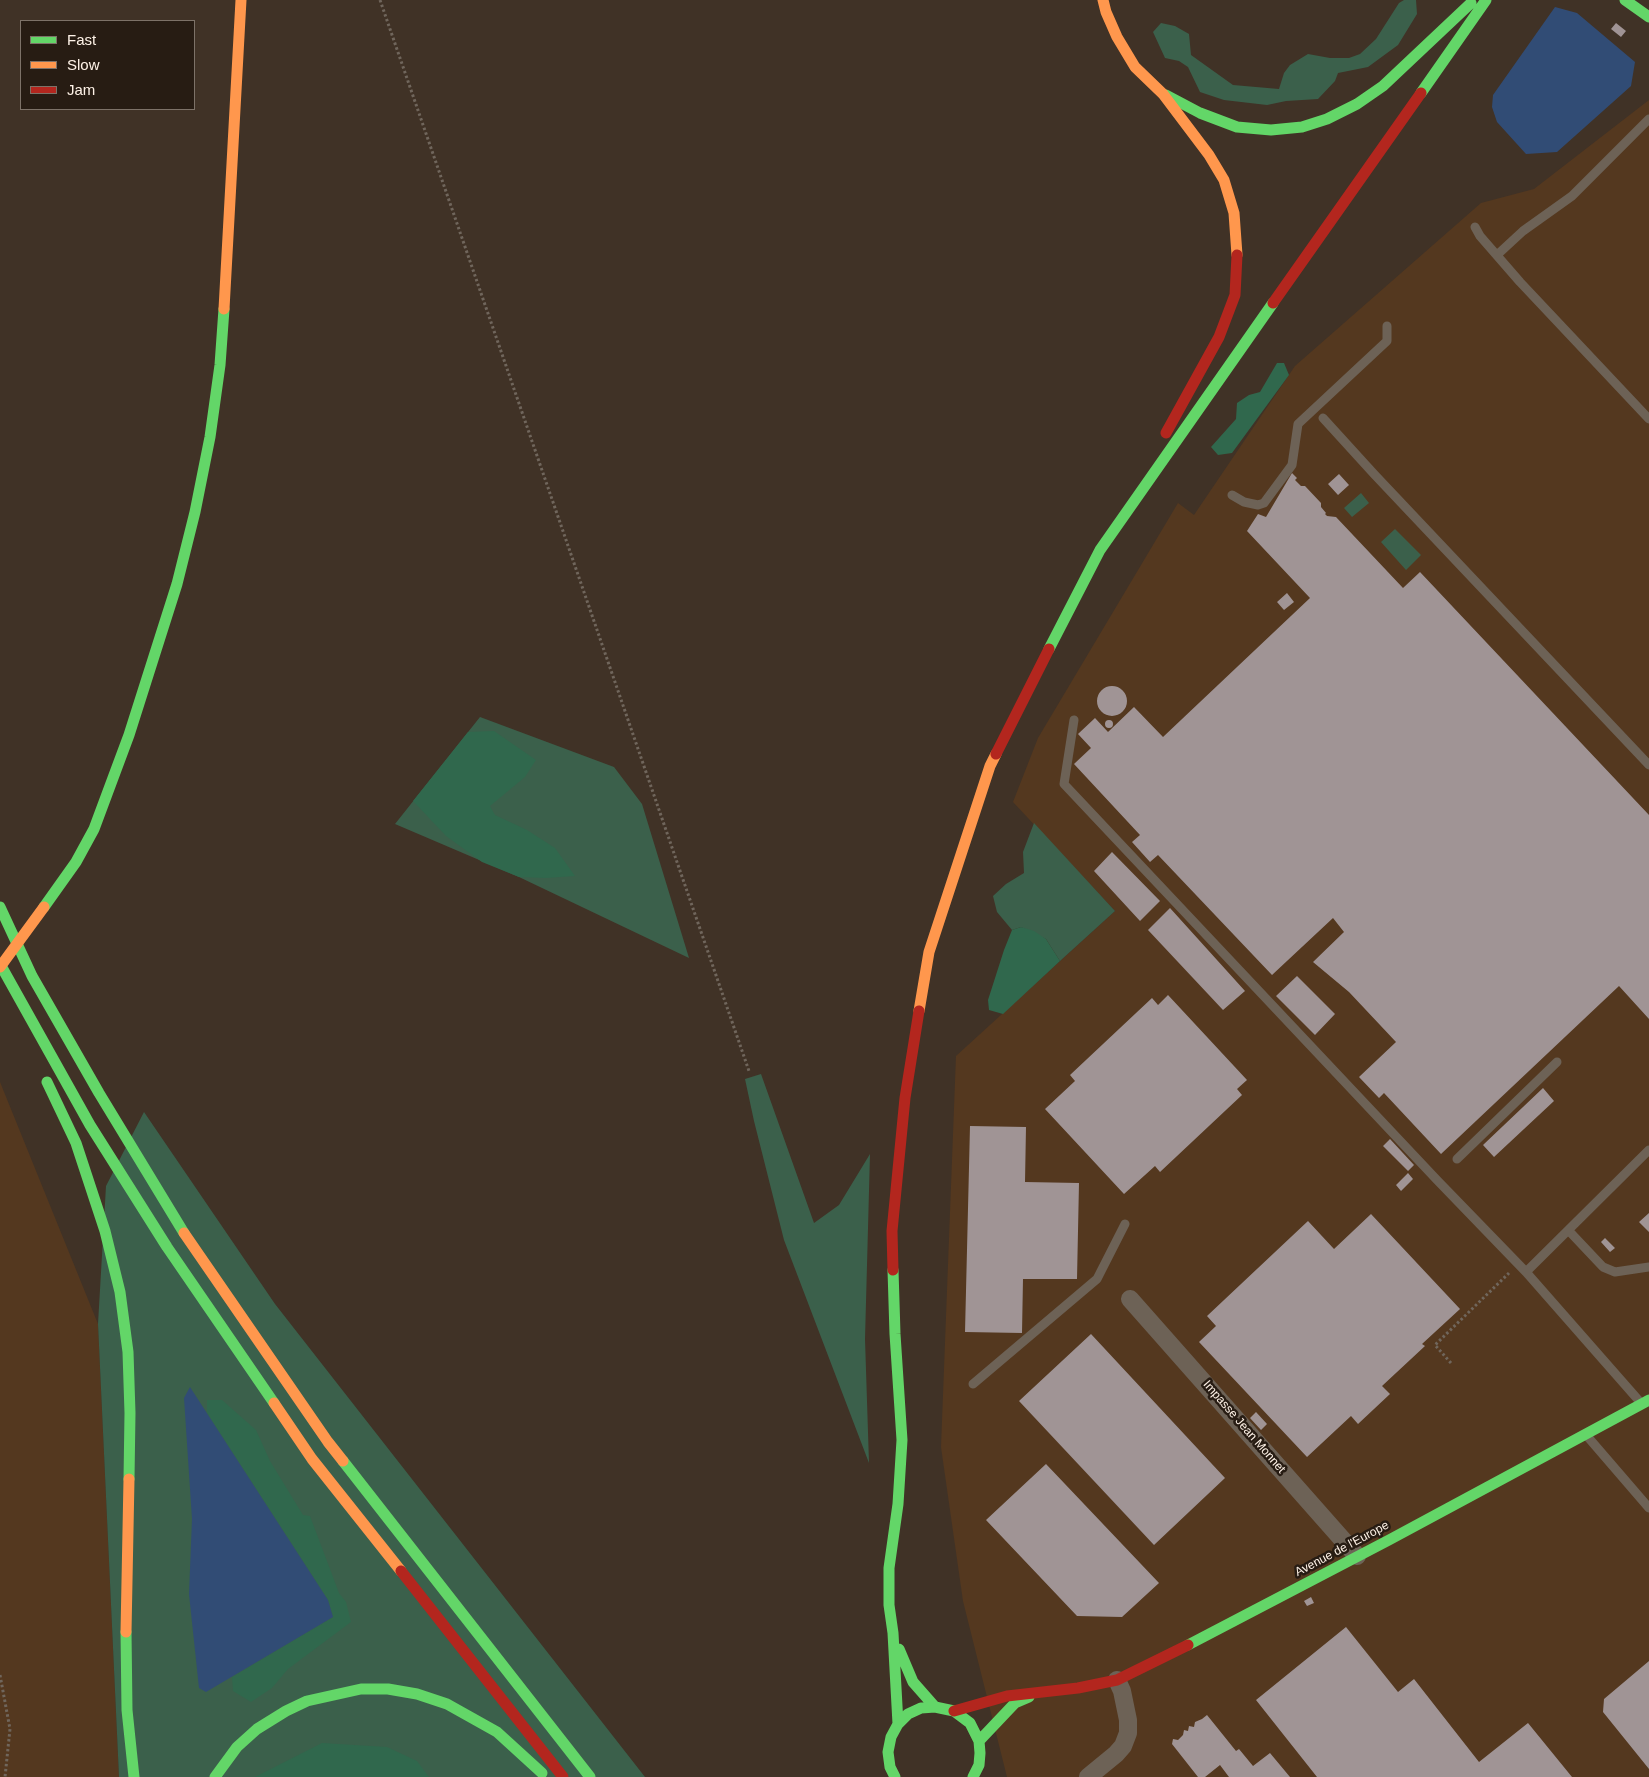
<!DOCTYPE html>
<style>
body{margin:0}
#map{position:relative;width:1649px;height:1777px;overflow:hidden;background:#403226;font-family:Helvetica,sans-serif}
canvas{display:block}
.legend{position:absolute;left:20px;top:20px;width:175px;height:90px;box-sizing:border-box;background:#271c13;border:1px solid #7d7268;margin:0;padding:6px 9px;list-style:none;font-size:15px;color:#fef2e7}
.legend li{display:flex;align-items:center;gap:10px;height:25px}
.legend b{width:25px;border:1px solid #7d7268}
</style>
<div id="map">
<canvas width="1649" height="1777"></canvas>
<ul class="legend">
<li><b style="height:6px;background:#63d668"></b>Fast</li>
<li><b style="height:6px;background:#ff974d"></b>Slow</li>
<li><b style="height:6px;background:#b3261e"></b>Jam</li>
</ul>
</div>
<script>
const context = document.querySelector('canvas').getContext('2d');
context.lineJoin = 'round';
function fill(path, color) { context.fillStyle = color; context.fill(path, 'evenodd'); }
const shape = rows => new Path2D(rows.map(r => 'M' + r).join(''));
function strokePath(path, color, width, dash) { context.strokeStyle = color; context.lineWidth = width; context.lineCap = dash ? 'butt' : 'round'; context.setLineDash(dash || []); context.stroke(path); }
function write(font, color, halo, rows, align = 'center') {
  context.font = font + ' Helvetica,sans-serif'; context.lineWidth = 5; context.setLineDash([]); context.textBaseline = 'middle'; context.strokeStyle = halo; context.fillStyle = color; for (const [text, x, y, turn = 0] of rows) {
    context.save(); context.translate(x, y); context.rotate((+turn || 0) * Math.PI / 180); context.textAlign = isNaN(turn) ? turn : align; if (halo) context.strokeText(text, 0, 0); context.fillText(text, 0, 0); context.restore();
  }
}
fill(shape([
 [1649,100,1649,1777,1007,1777,963,1601,941,1447,956,1056,1115,911,1013,802,1038,738,1178,503,1194,515,1295,366,1481,203,1534,189],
 [0,1082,98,1324,119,1777,0,1777]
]), '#54381f');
fill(shape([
 [1404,0,1416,0,1417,14,1398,45,1368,67,1338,73,1335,81,1318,99,1286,101,1267,105,1224,100,1200,92,1188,67,1179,61,1165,58,1153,32,1161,23,1175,26,1189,34,1191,55,1233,85,1279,89,1284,73,1290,65,1308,54,1330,58,1349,58,1360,54,1376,39,1399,3],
 [1361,493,1369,503,1352,517,1344,508],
 [1395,529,1421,555,1406,570,1381,542],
 [480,717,614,767,642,804,689,958,519,877,395,824],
 [1034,823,1115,911,1060,961,1046,939,1021,927,1012,930,997,912,993,896,1006,884,1024,873,1023,852],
 [761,1074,814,1223,839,1205,870,1154,865,1339,869,1463,784,1240,754,1121,745,1079],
 [144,1112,275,1304,645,1777,119,1777,98,1324,106,1186]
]), '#3b604b');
fill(shape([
 [1277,363,1284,363,1289,375,1232,453,1218,455,1211,447,1236,419,1237,403,1249,395,1260,392],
 [494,731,536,760,525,777,490,806,495,815,527,830,555,848,575,876,546,878,519,877,482,862,446,836,413,801,468,732],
 [1021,927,1034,931,1046,939,1060,961,1003,1014,989,1010,988,1000,1004,950,1012,930],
 [207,1400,222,1400,256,1430,270,1461,303,1515,310,1516,339,1593,346,1602,351,1622,288,1669,272,1688,251,1702,233,1691,232,1677,333,1617,328,1600,207,1413],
 [322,1743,387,1747,417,1761,429,1777,255,1777]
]), '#30684d');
fill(shape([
 [1555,7,1577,13,1635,62,1631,86,1557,152,1526,154,1497,122,1492,107,1493,95],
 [190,1387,328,1600,333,1617,206,1692,199,1688,189,1594,192,1519,184,1398]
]), '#314c75');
fill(shape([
 [1616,23,1626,31,1621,37,1611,29],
 [1292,473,1297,478,1295,480,1301,486,1305,486,1321,503,1321,507,1326,513,1325,514,1327,516,1336,517,1403,588,1420,572,1649,815,1649,1019,1619,986,1441,1154,1384,1093,1379,1098,1359,1077,1396,1042,1349,992,1313,962,1344,932,1333,918,1272,975,1158,855,1150,862,1132,842,1140,835,1074,764,1091,748,1078,734,1095,718,1108,732,1134,707,1163,737,1310,598,1247,531,1258,514,1266,517],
 [1339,474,1349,485,1338,495,1328,484],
 [1287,593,1294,602,1284,610,1277,602],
 '1097 701a15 15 0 1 1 30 0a15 15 0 1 1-30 0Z',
 '1105 724a4 4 0 1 1 8 0a4 4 0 1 1-8 0Z',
 [1112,852,1160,901,1140,921,1094,871],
 [1170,908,1245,991,1223,1010,1148,930],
 [1297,976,1335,1014,1315,1035,1276,996],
 [1168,995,1247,1080,1237,1089,1242,1095,1160,1172,1155,1166,1124,1194,1045,1109,1075,1081,1070,1075,1152,998,1158,1005],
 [1543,1088,1554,1101,1494,1157,1483,1145],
 [970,1126,1026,1127,1025,1182,1079,1183,1077,1279,1023,1279,1022,1333,965,1332],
 [1390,1139,1414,1165,1408,1171,1383,1146],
 [1408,1173,1413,1179,1401,1191,1396,1185],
 [1649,1213,1649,1232,1639,1222],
 [1371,1214,1460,1309,1422,1344,1425,1346,1382,1386,1390,1394,1358,1424,1351,1416,1307,1457,1199,1342,1216,1326,1207,1316,1308,1221,1334,1249],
 [1605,1238,1615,1248,1610,1252,1601,1242],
 [1091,1334,1225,1478,1154,1545,1019,1401],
 [1256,1412,1267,1424,1261,1430,1250,1418],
 [1046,1464,1159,1583,1122,1617,1077,1616,986,1520],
 [1311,1597,1314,1603,1307,1606,1304,1601],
 [1346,1627,1398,1692,1414,1679,1479,1762,1528,1723,1572,1777,1317,1777,1256,1700],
 [1649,1661,1649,1769,1603,1712,1604,1699],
 [1207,1715,1236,1751,1239,1749,1253,1766,1270,1753,1290,1777,1229,1777,1220,1765,1205,1777,1198,1777,1172,1744,1173,1739,1178,1740,1183,1735,1184,1730,1188,1731,1189,1726,1194,1727,1195,1722,1202,1719]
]), '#a09495');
strokePath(shape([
 [380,0,749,1071],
 [1451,1363,1435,1345,1509,1273],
 [0,1675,10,1729,5,1777]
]), '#70665c', 3, [2.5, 2.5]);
strokePath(shape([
 [1475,227,1480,236,1520,282,1649,419],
 [1497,255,1523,231,1572,196,1649,119],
 [1323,418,1374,474,1649,765],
 [1232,495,1244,502,1258,505,1264,503,1292,465,1298,424,1387,341,1387,326],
 [1074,720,1064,784,1437,1180,1526,1272],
 [1457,1159,1557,1062],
 [1569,1231,1603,1267,1615,1272,1649,1267],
 [973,1384,1097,1279,1125,1224],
 [1641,1403,1526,1272,1649,1150],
 [1587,1436,1649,1508]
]), '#6d6256', 9);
strokePath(shape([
 [1130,1299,1357,1556],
 [1088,1777,1116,1754,1123,1746,1128,1733,1128,1720,1122,1691,1117,1680]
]), '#6d6256', 18);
strokePath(shape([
 [1625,0,1649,17],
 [1421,93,1486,0],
 [1166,95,1200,113,1237,127,1271,130,1302,127,1327,119,1357,104,1383,86,1471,3],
 [1049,649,1100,550,1273,303],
 [0,907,32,976,99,1093,184,1233],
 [44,907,76,862,94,829,129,735,177,584,195,512,210,437,220,365,224,309],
 [0,964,90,1125,167,1247,274,1403],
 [47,1082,76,1143,105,1231,120,1292,128,1352,130,1413,129,1479],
 [893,1270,895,1334,902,1440,898,1504,889,1568,889,1605,893,1633,898,1724],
 [343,1461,590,1777],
 [126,1632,127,1710,134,1777],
 [1188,1645,1389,1540,1649,1400],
 [899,1649,913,1682,935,1707],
 [979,1741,1015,1703,1029,1697],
 [215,1777,237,1747,257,1729,286,1711,307,1701,361,1689,388,1689,417,1694,447,1704,497,1732,542,1773],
 [895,1777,890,1767,888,1752,891,1737,898,1724,908,1714,921,1708,935,1707,954,1711,970,1723,979,1741,980,1753,979,1765,973,1777]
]), '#63d668', 11);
strokePath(shape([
 [1103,0,1106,12,1117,37,1135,67,1163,94,1209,155,1224,180,1234,213,1237,255],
 [224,309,241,0],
 [919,1011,929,952,990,766,996,754],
 [184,1233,328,1442,343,1461],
 [274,1403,312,1459,401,1571],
 [126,1632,129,1479]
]), '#ff974d', 11);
strokePath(shape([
 [1273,303,1421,93],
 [1166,433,1219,337,1235,295,1237,255],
 [996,754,1049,649],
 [893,1270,892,1231,905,1098,919,1011],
 [401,1571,563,1777],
 [954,1711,1007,1696,1078,1688,1117,1680,1188,1645]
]), '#b3261e', 11);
strokePath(shape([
 [0,967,44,907]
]), '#ff974d', 11);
write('12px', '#fef2e7', '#271c13', [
 ["Impasse Jean Monnet",1244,1427,49],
 ["Avenue de l'Europe",1342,1549,-28]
]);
</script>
